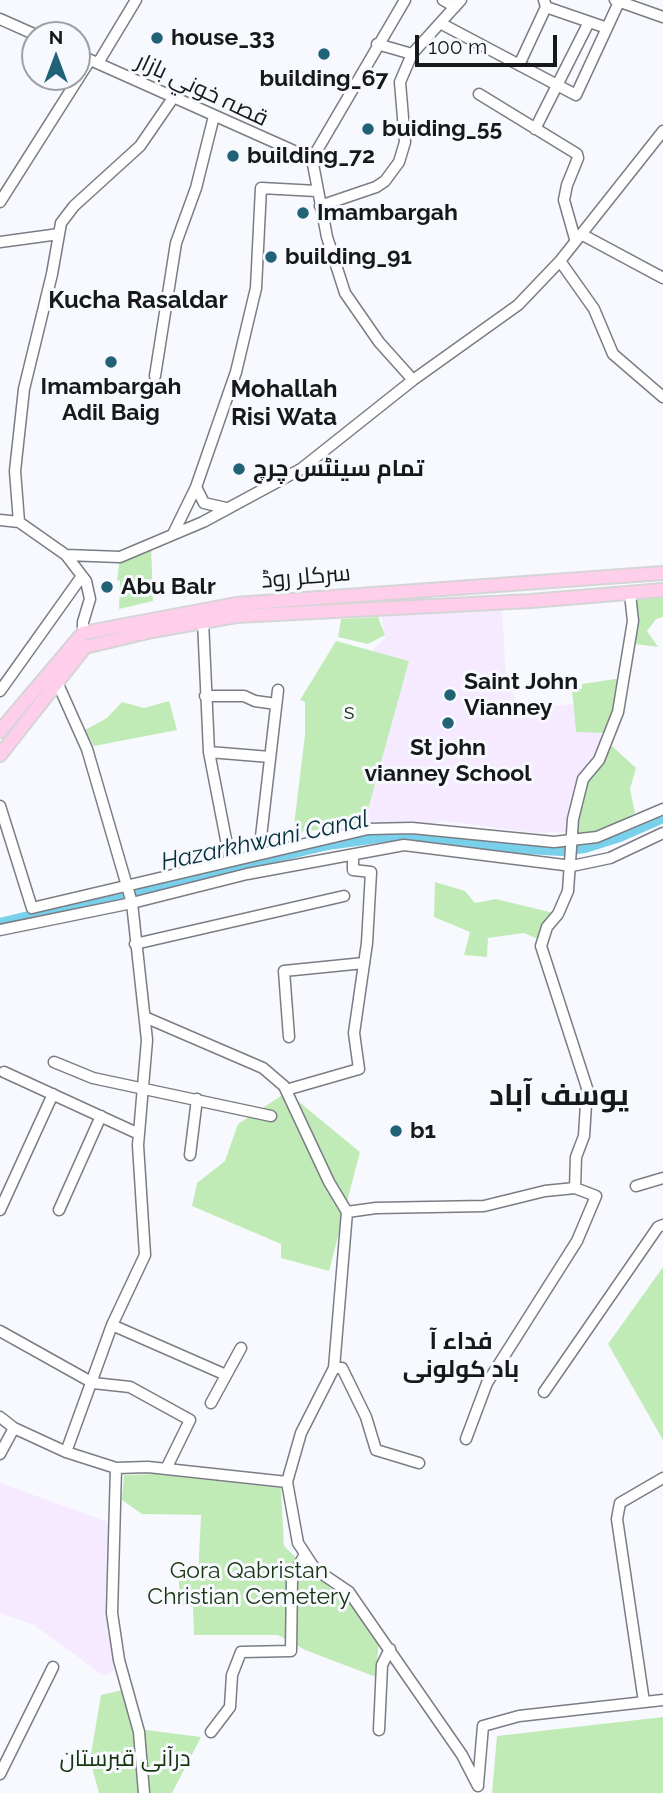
<!DOCTYPE html>
<meta charset="utf-8">
<style>
body{margin:0}
#map{position:relative;width:663px;height:1793px;overflow:hidden;background:#f7f9ff;font-family:Raleway,sans-serif}
canvas{display:block}
.north{position:absolute;left:21px;top:21px;width:70px;height:70px;box-sizing:border-box;background:#f7f9ff;border:2px solid #9d9fa3;border-radius:50%;rotate:0deg;font-size:19px;font-weight:700;line-height:28px;text-align:center;color:#17181a}
.north::after{content:'';display:block;margin:auto;width:24px;height:32px;background:#226277;clip-path:polygon(50% 0,100% 100%,50% 72%,0 100%)}
.scale{position:absolute;left:415px;top:35px;width:142px;height:32px;box-sizing:border-box;border:4px solid #17181a;border-top:0;padding-left:9px;font-size:21px;line-height:24px;white-space:nowrap;color:#17181a;-webkit-text-stroke:5px #f7f9ff;paint-order:stroke}
</style>
<div id="map">
<canvas width="663" height="1793"></canvas>
<div class="north">N</div>
<div class="scale">100 m</div>
</div>
<script>
const context = document.querySelector('canvas').getContext('2d');
context.lineJoin = 'round';
function fill(path, color) { context.fillStyle = color; context.fill(path, 'evenodd'); }
const shape = rows => new Path2D(rows.map(r => 'M' + r).join(''));
function strokePath(path, color, width, dash) { context.strokeStyle = color; context.lineWidth = width; context.lineCap = dash ? 'butt' : 'round'; context.setLineDash(dash || []); context.stroke(path); }
function write(font, color, halo, rows, align = 'center') {
  context.font = font + ' Raleway,Cairo,sans-serif'; context.lineWidth = 6; context.setLineDash([]); context.textBaseline = 'middle'; context.strokeStyle = halo; context.fillStyle = color; for (const [text, x, y, turn = 0] of rows) {
    context.save(); context.translate(x, y); context.rotate((+turn || 0) * Math.PI / 180); context.textAlign = isNaN(turn) ? turn : align; if (halo) context.strokeText(text, 0, 0); context.fillText(text, 0, 0); context.restore();
  }
}
fill(shape([
 [502,605,506,679,512,678,515,709,575,704,577,731,598,730,602,742,580,777,571,802,567,832,535,833,445,821,412,828,368,829,368,822,364,824,409,661,372,651,385,638,381,613],
 [0,1483,114,1524,112,1613,121,1667,104,1676,34,1625,0,1613]
]), '#f5eaff');
fill(shape([
 [151,544,153,601,119,609,120,581,117,580,120,557],
 [663,594,663,617,656,619,647,631,658,647,635,644,635,596],
 [378,617,385,635,368,644,338,637,341,619],
 [336,641,409,661,364,824,293,833,305,735,305,702,300,700],
 [622,678,620,693,607,733,576,732,572,689,582,689,582,684],
 [169,701,177,730,94,746,85,730,107,718,122,702,144,708],
 [612,746,636,768,630,789,635,813,602,831,576,834,587,781],
 [435,882,465,891,475,903,496,899,558,914,543,941,524,933,488,938,487,957,464,955,470,932,434,917],
 [287,1092,360,1152,329,1271,281,1258,281,1244,192,1206,197,1183,225,1161,238,1124],
 [663,1267,663,1440,608,1344],
 [154,1474,281,1488,284,1546,314,1575,355,1607,379,1638,376,1677,305,1650,278,1635,194,1635,193,1607,179,1605,179,1581,198,1577,201,1515,142,1514,122,1500,124,1475],
 [127,1689,138,1729,201,1737,172,1793,99,1793,90,1760,101,1695],
 [663,1717,663,1793,492,1793,497,1736]
]), '#c1ebb6');
strokePath(shape([
 [0,923,328,845,399,835,491,847,562,851,585,848,620,837,663,818]
]), '#78d0eb', 10);
const minor = shape([
 [443,0,455,7],
 [615,0,663,17],
 [546,7,607,28],
 [0,19,36,35],
 [440,23,576,95,619,2],
 [377,44,412,54,461,0],
 [77,54,312,159],
 [98,63,136,0],
 [519,65,546,7,544,0],
 [479,94,577,154,578,158,567,185,564,200,575,239],
 [535,129,589,22],
 [312,159,327,237,345,293,379,342,413,380],
 [312,159,405,0],
 [0,202,90,60],
 [320,206,376,187,385,181,399,162,405,142,400,82,412,54],
 [581,234,663,278],
 [0,242,59,234],
 [560,261,594,309,613,354,663,397],
 [155,376,176,243,196,188,214,116],
 [196,487,204,503,226,508],
 [0,520,19,522,66,555,86,581,90,599,83,622,83,633],
 [19,522,15,471,24,389,52,274,61,223,74,206,140,146,173,98],
 [173,534,196,487,236,372,256,288,261,188,317,191],
 [66,555,120,557,203,522,301,469,413,380,518,305,560,261,663,131],
 [203,621,209,752,230,860],
 [57,682,87,749,132,903,147,1040,138,1145,145,1255,112,1325,66,1452],
 [0,691,82,576],
 [205,696,244,696,255,701,276,704],
 [209,752,270,757],
 [0,806,32,908,368,829,412,828,554,842,597,837,663,809],
 [259,854,278,690],
 [0,930,132,903,247,874,404,845,572,866,610,858,663,833],
 [135,944,344,896],
 [147,1018,263,1068,284,1086,329,1182,347,1212,334,1368,301,1433,287,1482,298,1543,315,1569,349,1592,462,1755,478,1786],
 [289,1037,284,971,364,963],
 [54,1062,93,1078,271,1116],
 [4,1072,139,1134],
 [286,1090,359,1069,354,1033,367,943,371,872,353,870,353,855],
 [190,1155,197,1099],
 [636,1186,663,1178],
 [0,1210,53,1094],
 [59,1210,101,1116],
 [347,1212,376,1208,484,1206,545,1191,575,1188,576,1157,584,1136,587,1088,541,946,547,927,558,914,568,891,573,819,583,779,599,760,618,712,633,621,630,594],
 [112,1325,226,1375],
 [0,1331,93,1383,130,1387,190,1420,166,1469],
 [334,1368,342,1368,366,1417,376,1450,419,1463],
 [544,1392,658,1227,663,1225],
 [211,1403,241,1348],
 [0,1417,14,1428,66,1452,116,1468,148,1467,287,1482],
 [466,1439,487,1383,577,1241,596,1196,575,1188],
 [0,1454,14,1428],
 [116,1468,112,1613,119,1660,139,1732,144,1793],
 [644,1702,617,1519,620,1503,663,1478],
 [379,1730,382,1665,390,1649],
 [211,1732,230,1707,232,1675,241,1652,291,1651,292,1578,305,1554],
 [0,1774,53,1667],
 [478,1784,483,1726,519,1716,663,1700]
]);
const major = shape([
 [0,731,83,633,236,604,663,573],
 [0,755,85,647,152,631,236,616,531,601,663,590]
]);
strokePath(minor, '#7a7d83', 13);
strokePath(major, '#d5d5d6', 16);
strokePath(minor, '#fff', 10);
strokePath(major, '#feceeb', 12);
for (const [x, y, r, color] of [
 [157,38,7,"#226277"],
 [324,54,7,"#226277"],
 [368,129,7,"#226277"],
 [233,156,7,"#226277"],
 [303,213,7,"#226277"],
 [271,257,7,"#226277"],
 [111,362,7,"#226277"],
 [239,469,7,"#226277"],
 [107,587,7,"#226277"],
 [450,695,7,"#226277"],
 [448,723,7,"#226277"],
 [396,1131,7,"#226277"]
]) { const dot = new Path2D(); dot.arc(x, y, r, 0, 2 * Math.PI); context.fillStyle = color; context.fill(dot); strokePath(dot, '#f7f9ff', 2.5); }
write('bold 23px', '#17181a', '#f7f9ff', [
 ["house_33",171,38],
 ["building_67",324,79,"center"],
 ["buiding_55",382,129],
 ["building_72",247,156],
 ["Imambargah",317,213],
 ["building_91",285,257],
 ["Imambargah",111,387,"center"],
 ["Adil Baig",111,413,"center"],
 ["تمام سینٹس چرچ",253,469],
 ["Abu Balr",121,587],
 ["Saint John",464,682],
 ["Vianney",464,708],
 ["St john",448,748,"center"],
 ["vianney School",448,774,"center"],
 ["b1",410,1131]
], 'left');
write('23px', '#17181a', '#f7f9ff', [
 ["قصہ خوني بازار",202,90,25],
 ["سرکلر روڈ",306,577,-5]
]);
write('23px', '#16340d', '#f7f9ff', [
 ["s",349,712],
 ["Gora Qabristan",249,1571],
 ["Christian Cemetery",249,1597],
 ["درآنی قبرستان",125,1759]
]);
write('bold 24px', '#17181a', '#f7f9ff', [
 ["Kucha Rasaldar",138,301],
 ["Mohallah",284,390],
 ["Risi Wata",284,418],
 ["فداء آ",461,1342],
 ["باد کولونی",461,1370]
]);
write('italic 24px', '#032f3a', '#f7f9ff', [
 ["Hazarkhwani Canal",265,841,-12]
]);
write('bold 30px', '#17181a', '#f7f9ff', [
 ["یوسف آباد",559,1096]
]);
</script>
